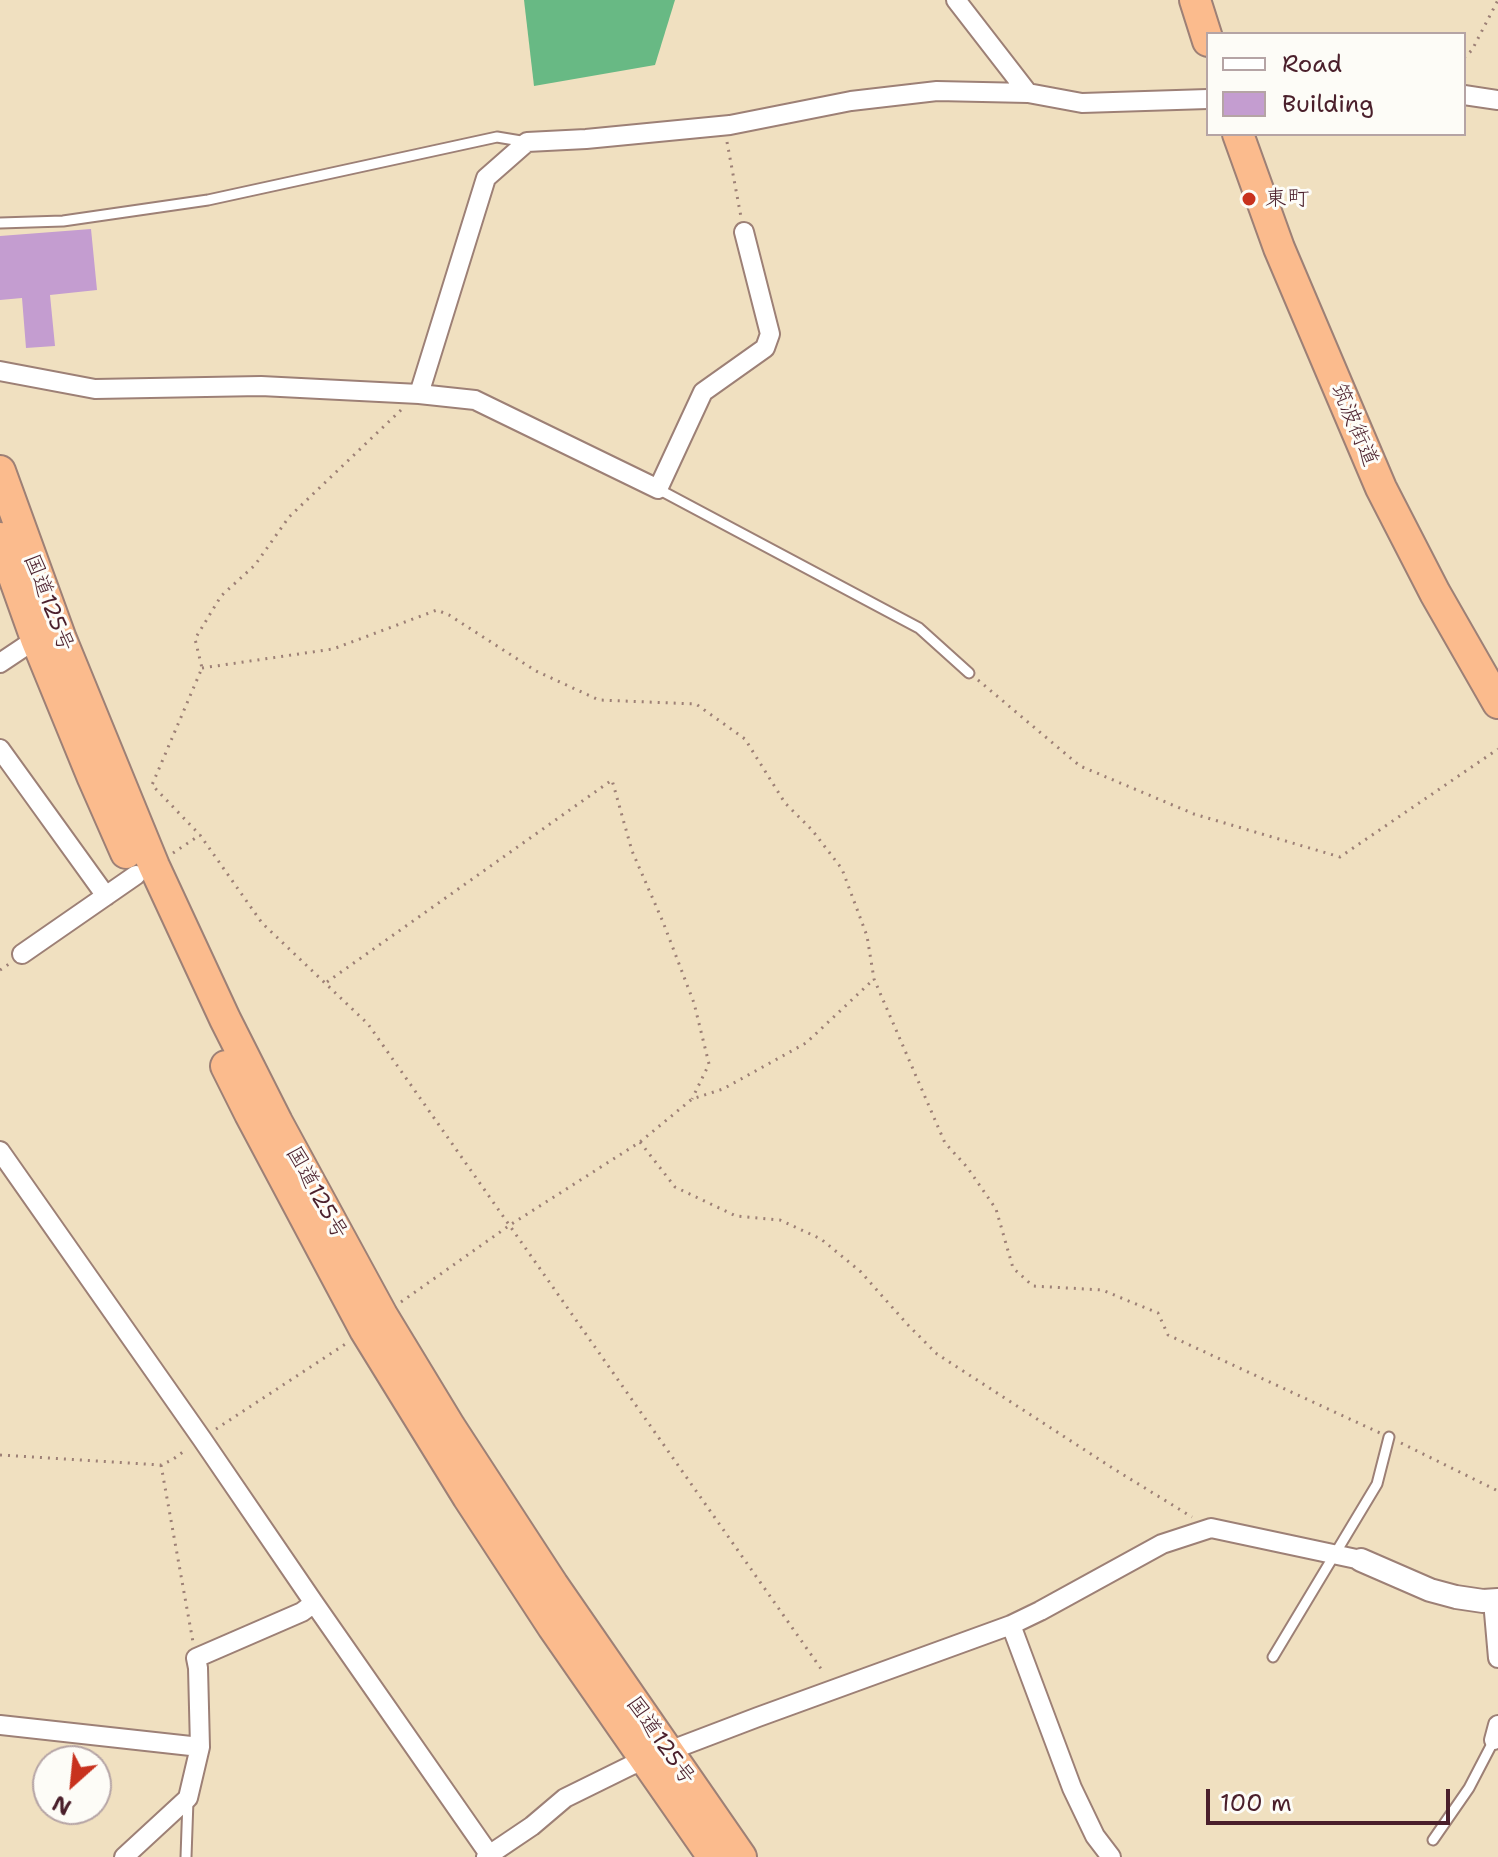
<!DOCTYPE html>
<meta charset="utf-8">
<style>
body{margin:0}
#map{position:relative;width:1498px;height:1857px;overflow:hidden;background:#f0e0c0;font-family:"Shantell Sans",sans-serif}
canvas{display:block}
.legend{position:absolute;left:1206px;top:32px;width:260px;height:104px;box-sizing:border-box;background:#fdfcf7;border:2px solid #b5a4a5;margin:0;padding:10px 14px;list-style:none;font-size:24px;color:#4a1f2b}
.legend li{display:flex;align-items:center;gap:16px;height:40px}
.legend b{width:40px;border:2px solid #b5a4a5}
.north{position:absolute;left:32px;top:1745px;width:80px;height:80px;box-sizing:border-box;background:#fdfcf7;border:2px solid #b5a4a5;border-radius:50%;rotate:207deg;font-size:22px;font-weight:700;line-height:32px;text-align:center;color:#4a1f2b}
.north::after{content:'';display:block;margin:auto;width:28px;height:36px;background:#c8321e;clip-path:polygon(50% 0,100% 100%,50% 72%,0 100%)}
.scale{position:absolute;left:1206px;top:1789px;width:244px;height:36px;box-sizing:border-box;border:4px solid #4a1f2b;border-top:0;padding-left:10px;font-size:24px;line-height:28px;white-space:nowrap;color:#4a1f2b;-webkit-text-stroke:6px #fdfcf7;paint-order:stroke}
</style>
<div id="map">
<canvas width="1498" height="1857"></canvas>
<ul class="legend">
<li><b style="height:10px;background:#fff"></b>Road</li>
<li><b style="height:22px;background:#c49dd0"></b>Building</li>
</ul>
<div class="north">N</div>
<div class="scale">100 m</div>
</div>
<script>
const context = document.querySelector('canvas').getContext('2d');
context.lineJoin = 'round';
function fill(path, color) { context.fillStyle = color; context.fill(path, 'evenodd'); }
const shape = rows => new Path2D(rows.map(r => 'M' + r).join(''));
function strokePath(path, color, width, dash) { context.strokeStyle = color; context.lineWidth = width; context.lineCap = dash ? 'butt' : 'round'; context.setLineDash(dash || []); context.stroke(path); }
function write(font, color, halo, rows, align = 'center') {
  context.font = font + ' "Shantell Sans","Klee One",sans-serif'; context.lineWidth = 6; context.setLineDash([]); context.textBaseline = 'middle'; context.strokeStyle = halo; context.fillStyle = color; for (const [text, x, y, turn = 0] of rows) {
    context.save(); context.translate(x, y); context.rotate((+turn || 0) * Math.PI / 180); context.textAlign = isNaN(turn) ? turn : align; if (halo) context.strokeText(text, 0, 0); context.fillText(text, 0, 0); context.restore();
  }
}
fill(shape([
 [524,0,675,0,655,65,534,86]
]), '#68b984');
fill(shape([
 [91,229,97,290,50,295,55,346,26,348,22,298,0,300,0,236]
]), '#c49dd0');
const service = shape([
 [0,223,63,221,208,200,497,137,527,142],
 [658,489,919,628,969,673],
 [1273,1657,1377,1484,1389,1437],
 [1433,1840,1469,1788,1494,1740,1497,1742],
 [186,1857,188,1800]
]);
const minor = shape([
 [956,0,1028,93],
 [1464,95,1498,100],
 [0,371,95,389,261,386,419,394,475,400,658,489,703,392,765,348,770,334,744,232],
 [419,394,486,178,527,142,586,139,730,125,851,101,937,91,1028,93,1082,103,1208,99],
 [0,663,36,639],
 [0,749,106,896],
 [22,954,136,875],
 [0,1151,202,1439,314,1603,491,1857],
 [1493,1601,1498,1658],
 [1011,1625,1072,1788,1095,1836,1111,1857],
 [0,1725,200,1747],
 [1494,1740,1498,1725],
 [124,1857,188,1798,200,1747,198,1668,196,1658,302,1612,314,1603],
 [486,1857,532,1826,565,1798,632,1765,758,1717,1011,1625,1040,1611,1162,1544,1211,1528,1361,1560]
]);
const tertiary = shape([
 [1361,1560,1430,1590,1456,1597,1483,1601,1498,1600]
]);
const trunk = shape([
 [1195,0,1208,41],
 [1238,134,1279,248,1381,488,1435,593,1498,703],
 [0,471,61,639,154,866,225,1019,277,1122,382,1315,450,1427,553,1585,741,1857],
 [0,538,36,639,93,778,126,853],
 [226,1066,250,1114,365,1330,468,1497,553,1627,713,1857]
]);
strokePath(service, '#9d8076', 13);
strokePath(minor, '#9d8076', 22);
strokePath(tertiary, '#9d8076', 26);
strokePath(trunk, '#9d8076', 34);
strokePath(shape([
 [1464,58,1472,50,1498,0],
 [727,142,741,217],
 [401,410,289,517,255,565,221,596,195,639,202,668,152,785,200,835,262,923,368,1024,824,1673],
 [202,668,333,649,437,610,449,615,536,671,599,700,696,704,745,739,785,803,812,830,842,869,867,936,874,979,945,1143,967,1167,996,1209,1013,1268,1033,1286,1102,1290,1158,1313,1168,1335,1380,1433],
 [978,680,1080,766,1194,814,1340,857,1498,749],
 [173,853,200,835],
 [0,970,9,964],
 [327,982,612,780,632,851,663,922,694,1003,709,1064,692,1099],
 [640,1142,675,1187,736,1216,780,1220,821,1239,861,1272,907,1324,937,1354,1114,1469,1192,1517],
 [401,1302,510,1225,640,1142,692,1099,723,1089,806,1043,874,979],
 [216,1429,347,1343],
 [1401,1443,1498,1491],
 [0,1455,161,1465,172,1460,187,1449],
 [161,1465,193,1642]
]), '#9d8076', 3, [2, 6]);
strokePath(service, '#fff', 9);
strokePath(minor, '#fff', 18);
strokePath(tertiary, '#fff', 22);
strokePath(trunk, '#fbbb8d', 30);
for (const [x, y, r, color] of [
 [1249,199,8,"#c8321e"]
]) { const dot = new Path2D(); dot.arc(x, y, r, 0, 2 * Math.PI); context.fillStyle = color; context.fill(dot); strokePath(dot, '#fdfcf7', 3); }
write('22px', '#4a1f2b', '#fdfcf7', [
 ["東町",1265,199]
], 'left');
write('22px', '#4a1f2b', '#fdfcf7', [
 ["筑波街道",1354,425,67],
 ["国道125号",48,603,69],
 ["国道125号",316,1193,61],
 ["国道125号",660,1741,55]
]);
</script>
